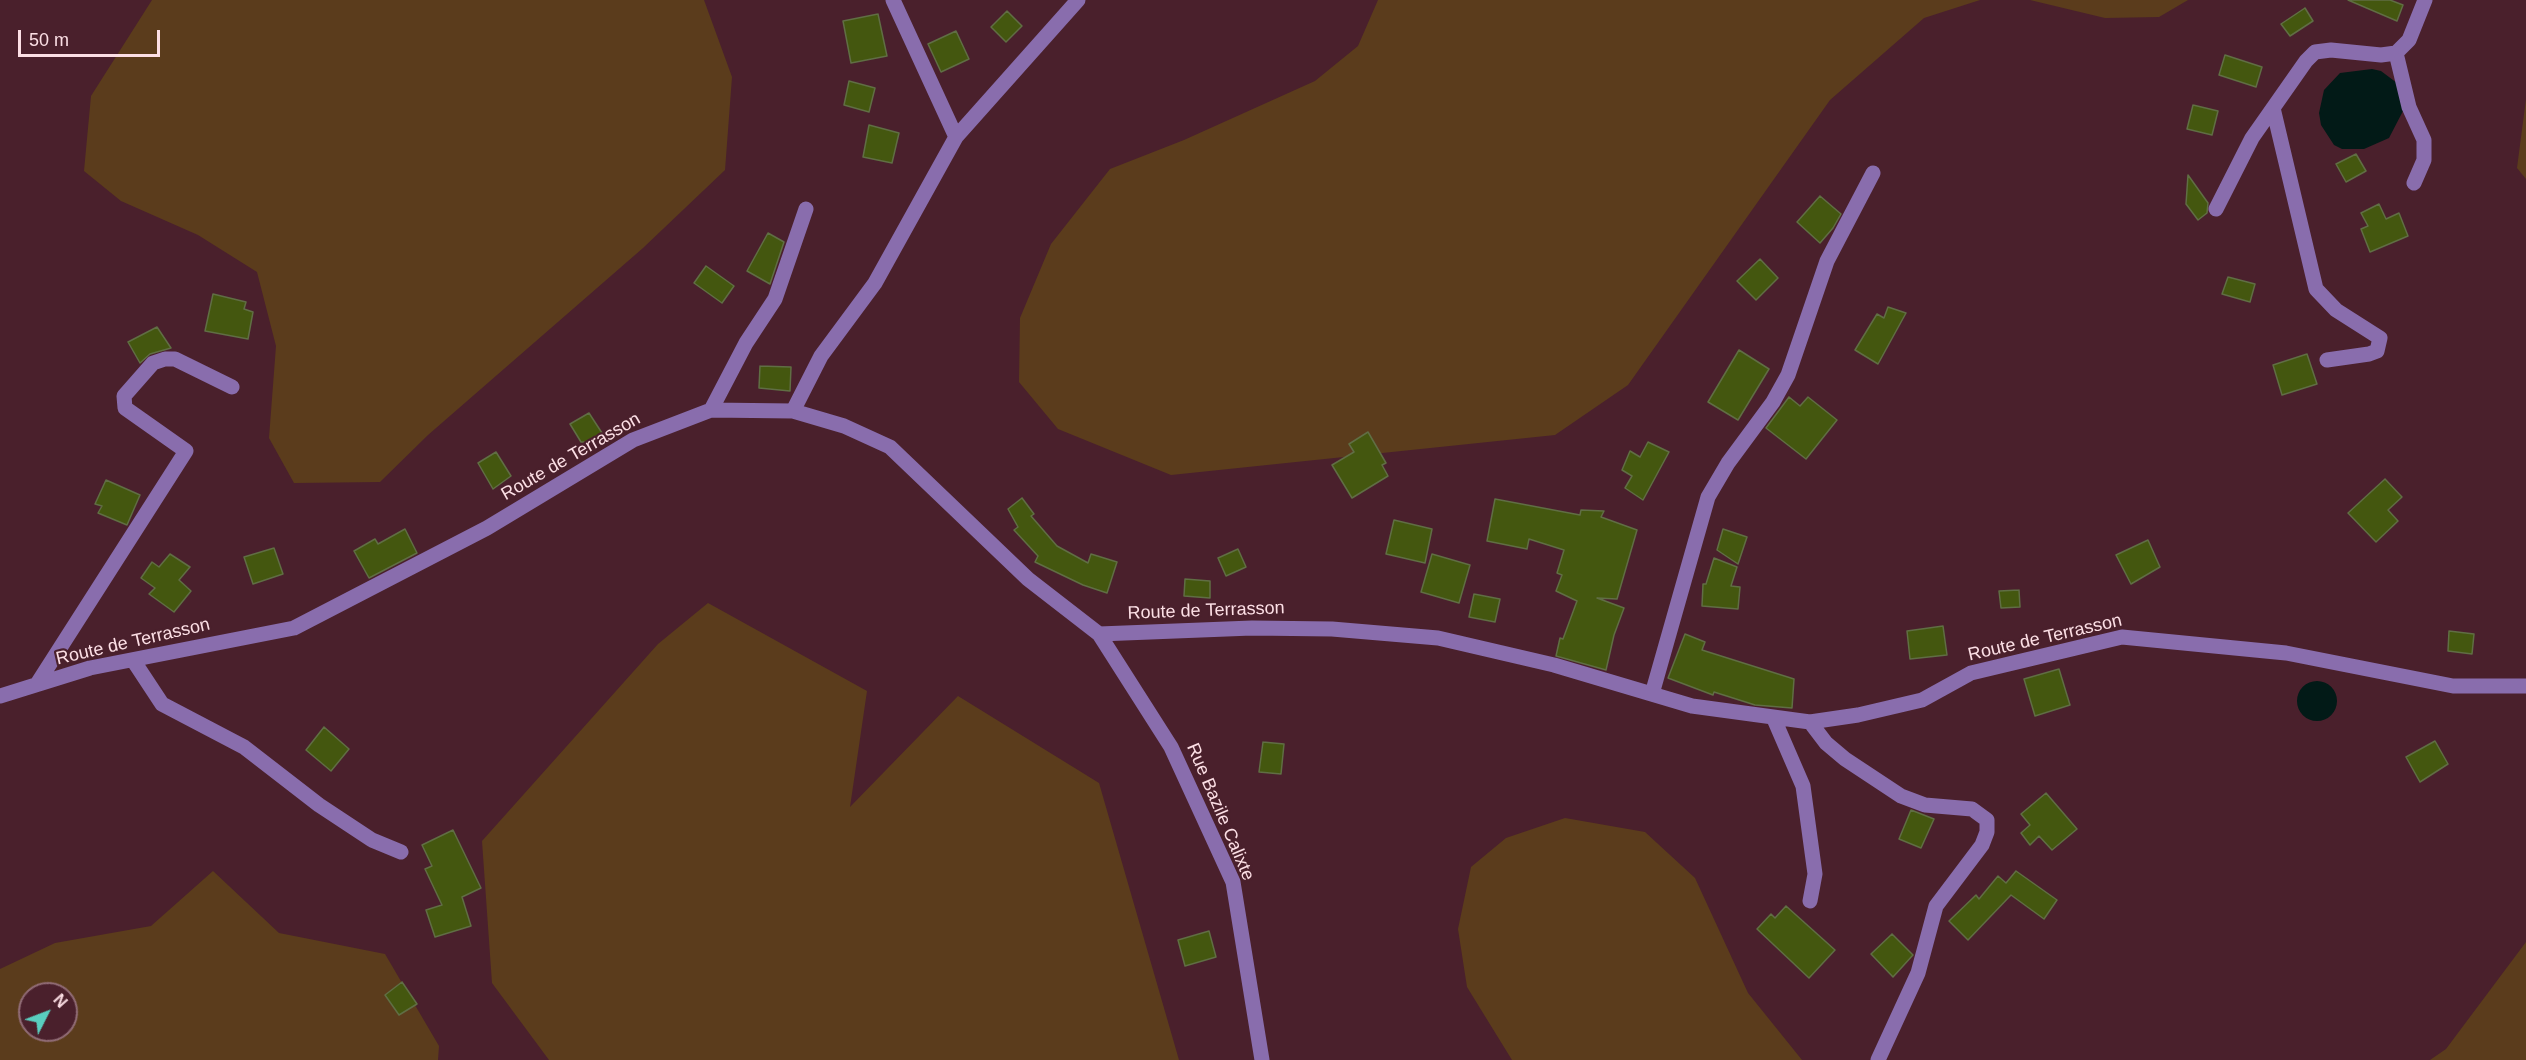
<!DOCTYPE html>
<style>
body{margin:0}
#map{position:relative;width:2526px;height:1060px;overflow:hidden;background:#4a202c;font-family:Helvetica,sans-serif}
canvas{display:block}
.north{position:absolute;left:18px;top:982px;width:60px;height:60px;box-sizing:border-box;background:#4a202c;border:2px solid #916c76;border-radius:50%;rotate:48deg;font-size:16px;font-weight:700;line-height:24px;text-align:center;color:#fcdfe5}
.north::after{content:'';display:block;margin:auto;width:21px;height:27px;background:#59cebf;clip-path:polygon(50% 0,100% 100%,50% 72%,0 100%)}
.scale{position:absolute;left:18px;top:30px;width:142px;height:27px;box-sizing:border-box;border:3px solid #fcdfe5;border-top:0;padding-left:8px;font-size:18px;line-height:21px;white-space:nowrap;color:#fcdfe5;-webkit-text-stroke:4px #4a202c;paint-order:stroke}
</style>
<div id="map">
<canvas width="2526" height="1060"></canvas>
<div class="north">N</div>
<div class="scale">50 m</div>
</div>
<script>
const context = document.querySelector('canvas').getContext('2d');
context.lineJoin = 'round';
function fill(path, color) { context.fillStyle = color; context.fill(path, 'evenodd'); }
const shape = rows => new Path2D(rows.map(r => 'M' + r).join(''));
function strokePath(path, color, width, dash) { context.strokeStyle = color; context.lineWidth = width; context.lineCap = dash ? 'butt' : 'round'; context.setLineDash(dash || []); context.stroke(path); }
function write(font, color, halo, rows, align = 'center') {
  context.font = font + ' Helvetica,sans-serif'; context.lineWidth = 4.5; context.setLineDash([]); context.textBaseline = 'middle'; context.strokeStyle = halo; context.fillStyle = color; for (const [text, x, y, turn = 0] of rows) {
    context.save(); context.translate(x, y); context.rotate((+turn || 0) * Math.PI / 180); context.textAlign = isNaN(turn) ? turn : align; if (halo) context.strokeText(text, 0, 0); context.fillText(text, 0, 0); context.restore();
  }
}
fill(shape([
 [152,0,704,0,732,77,725,170,643,248,428,435,380,482,294,483,269,438,276,346,257,272,198,235,121,201,84,171,91,96],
 [1378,0,1980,0,1924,18,1830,100,1628,385,1555,435,1171,475,1058,429,1019,382,1020,318,1051,244,1110,169,1184,140,1315,81,1358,46],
 [2030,0,2188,0,2159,17,2105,18],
 [2526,99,2526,179,2517,168],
 [708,603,867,691,850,807,958,696,1099,783,1179,1060,549,1060,492,983,482,841,658,644],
 [1565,818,1645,832,1695,878,1748,993,1802,1060,1512,1060,1467,987,1458,929,1471,867,1506,838],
 [213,871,279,933,385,954,439,1046,438,1060,0,1060,0,969,55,943,151,926],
 [30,994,66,994,66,1030,30,1030],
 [2526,942,2526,1060,2430,1060,2446,1049]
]), '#5b3c1c');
fill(shape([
 [2372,69,2381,71,2397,83,2403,111,2389,138,2364,149,2342,149,2334,145,2321,125,2319,113,2324,90,2340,73],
 '2297 701a20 20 0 1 1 40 0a20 20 0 1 1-40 0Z'
]), '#021a17');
const building = shape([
 [2348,0,2390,0,2403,5,2397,21,2348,0],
 [2305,8,2313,21,2290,36,2281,24,2305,8],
 [1007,11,1022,26,1006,42,991,27,1007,11],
 [878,14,887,56,851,63,843,21,878,14],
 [956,31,969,59,941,72,928,44,956,31],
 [2225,55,2262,67,2256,87,2219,75,2225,55],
 [849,81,875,88,869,112,844,105,849,81],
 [2193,105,2218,111,2212,135,2187,129,2193,105],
 [869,125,899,133,892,163,863,157,869,125],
 [2356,154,2366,171,2346,182,2336,164,2356,154],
 [2188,175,2208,203,2207,213,2198,220,2186,204,2188,175],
 [1820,196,1841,214,1833,228,1820,243,1797,222,1820,196],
 [2379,204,2386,219,2399,213,2408,236,2370,252,2361,229,2368,226,2361,213,2379,204],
 [768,233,784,242,770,284,747,271,768,233],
 [1760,259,1778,278,1756,300,1737,281,1760,259],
 [706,266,734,286,722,303,694,283,706,266],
 [2228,277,2255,284,2250,302,2222,294,2228,277],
 [213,294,246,302,244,309,253,312,248,339,205,331,213,294],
 [1888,307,1906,313,1878,364,1855,350,1877,314,1884,318,1888,307],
 [157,327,171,348,150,354,140,363,128,342,157,327],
 [1739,350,1769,369,1738,420,1708,402,1739,350],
 [2307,354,2317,384,2282,395,2273,365,2307,354],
 [760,366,791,367,790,391,759,388,760,366],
 [1789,397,1800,406,1808,397,1837,420,1806,459,1766,428,1789,397],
 [589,413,602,433,587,442,581,442,570,424,589,413],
 [1368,432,1386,463,1382,465,1388,476,1352,498,1332,465,1354,452,1349,444,1368,432],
 [1648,442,1669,452,1643,500,1625,488,1632,476,1622,470,1630,451,1640,457,1648,442],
 [496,452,511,476,493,489,478,463,496,452],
 [2385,479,2402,497,2388,510,2398,521,2376,542,2348,513,2385,479],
 [106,480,140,495,127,525,98,513,102,506,95,504,106,480],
 [1022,498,1034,514,1031,516,1057,546,1088,563,1091,554,1117,562,1107,593,1083,585,1035,562,1038,556,1014,530,1018,527,1008,509,1022,498],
 [1495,499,1580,515,1581,510,1604,511,1601,517,1637,530,1617,599,1597,598,1624,608,1614,635,1606,670,1556,656,1560,638,1563,639,1577,601,1556,591,1562,575,1557,573,1564,550,1529,539,1527,549,1487,541,1495,499],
 [1394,520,1432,529,1425,563,1386,554,1394,520],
 [405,529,417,553,369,578,354,551,375,539,378,544,405,529],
 [1723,529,1747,537,1738,564,1717,550,1723,529],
 [2148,540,2160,567,2131,584,2116,555,2148,540],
 [274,548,283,574,253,584,244,557,274,548],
 [1238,549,1246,567,1226,576,1218,558,1238,549],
 [170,554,190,567,179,580,191,591,174,612,149,594,155,588,141,578,152,562,159,567,170,554],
 [1432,554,1470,565,1459,603,1421,592,1432,554],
 [1714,558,1737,567,1731,586,1740,587,1738,609,1702,606,1703,584,1706,584,1714,558],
 [1185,579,1210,581,1210,598,1184,596,1185,579],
 [2019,590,2020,607,2001,608,1999,591,2019,590],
 [1474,594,1500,599,1495,622,1469,617,1474,594],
 [1943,626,1947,655,1910,659,1907,631,1943,626],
 [2449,631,2474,634,2472,654,2448,651,2449,631],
 [1685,634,1705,642,1702,650,1794,679,1792,708,1755,705,1714,692,1713,695,1668,678,1685,634],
 [2059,669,2070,705,2035,716,2024,679,2059,669],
 [324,727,349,749,331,771,306,750,324,727],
 [2435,741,2448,764,2420,782,2406,757,2435,741],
 [1263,742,1284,744,1281,774,1259,772,1263,742],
 [2046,793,2077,829,2052,850,2039,836,2030,845,2021,833,2030,825,2021,814,2046,793],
 [1911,810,1934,819,1921,848,1899,839,1911,810],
 [453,830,481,888,462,897,471,926,435,937,426,910,442,905,425,869,432,866,422,845,453,830],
 [2016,871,2057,900,2044,919,2011,895,1968,940,1949,921,1976,895,1979,899,1998,876,2006,883,2016,871],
 [1786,906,1835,950,1809,978,1757,929,1771,914,1775,918,1786,906],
 [1209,931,1216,957,1185,966,1178,940,1209,931],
 [1892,934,1913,955,1893,977,1871,954,1892,934],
 [402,982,417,1004,399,1015,385,995,402,982]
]);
fill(building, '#44570f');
strokePath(building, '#606e44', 1.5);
strokePath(shape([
 [893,0,956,137],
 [2396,53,2409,107,2424,140,2424,160,2414,183],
 [2273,108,2316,289,2336,310,2380,338,2377,351,2369,354,2327,360],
 [2216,209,2252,138,2306,61,2315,52,2331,50,2381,55,2396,53,2409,40,2425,0],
 [711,410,746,343,775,299,806,209],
 [793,411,821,356,875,283,956,137,1078,0],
 [1099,634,1171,747,1233,882,1262,1060],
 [133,660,162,704,244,747,319,805,372,840,401,852],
 [37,684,186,451,125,408,124,396,153,363,165,359,175,359,232,387],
 [1652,694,1708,497,1728,463,1773,402,1788,375,1827,261,1873,173],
 [0,696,90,668,294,628,487,528,633,440,711,410,793,411,844,426,890,447,1028,579,1099,634,1252,628,1332,629,1438,638,1554,665,1692,706,1810,722,1858,715,1922,700,1971,673,2122,637,2286,653,2453,686,2526,686],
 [1774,719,1803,786,1815,874,1810,901],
 [1810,722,1826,743,1845,759,1901,796,1925,805,1972,809,1987,820,1987,832,1982,845,1936,906,1918,973,1878,1060]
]), '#896dad', 15);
write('18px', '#fcdfe5', '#4a202c', [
 ["Route de Terrasson",571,457,-30],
 ["Route de Terrasson",1206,611,-2],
 ["Route de Terrasson",2045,638,-13],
 ["Route de Terrasson",133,642,-13],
 ["Rue Bazile Calixte",1220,812,67]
]);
</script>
